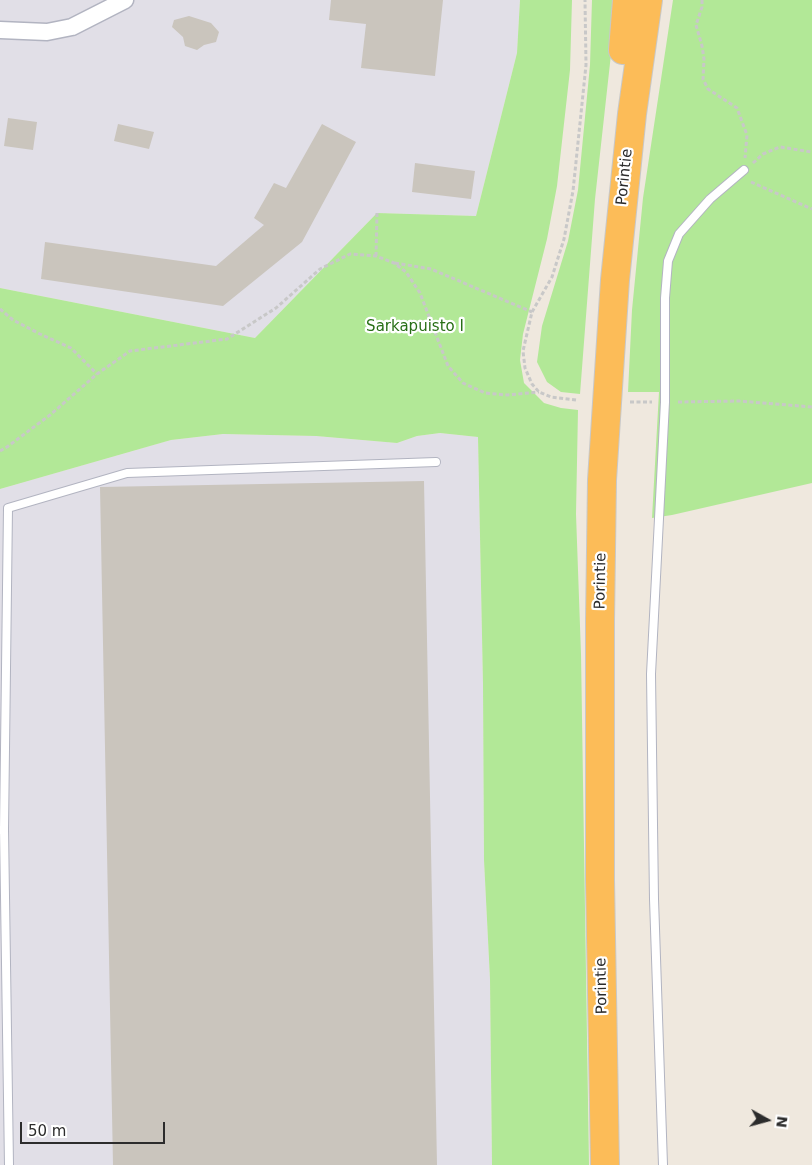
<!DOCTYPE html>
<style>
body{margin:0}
#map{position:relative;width:812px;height:1165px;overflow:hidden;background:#efe8de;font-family:"DejaVu Sans",sans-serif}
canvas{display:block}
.north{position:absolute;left:742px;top:1095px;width:50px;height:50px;-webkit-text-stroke:4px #fff;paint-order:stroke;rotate:97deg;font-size:14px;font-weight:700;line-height:20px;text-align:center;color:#2c2c2c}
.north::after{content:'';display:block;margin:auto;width:18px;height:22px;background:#2c2c2c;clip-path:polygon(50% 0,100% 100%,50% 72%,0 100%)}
.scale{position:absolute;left:20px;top:1122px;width:145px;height:22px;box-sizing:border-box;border:2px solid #2c2c2c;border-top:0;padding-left:6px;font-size:15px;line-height:18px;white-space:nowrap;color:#2c2c2c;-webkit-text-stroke:4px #fff;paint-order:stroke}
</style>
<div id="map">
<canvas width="812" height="1165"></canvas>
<div class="north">N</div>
<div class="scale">50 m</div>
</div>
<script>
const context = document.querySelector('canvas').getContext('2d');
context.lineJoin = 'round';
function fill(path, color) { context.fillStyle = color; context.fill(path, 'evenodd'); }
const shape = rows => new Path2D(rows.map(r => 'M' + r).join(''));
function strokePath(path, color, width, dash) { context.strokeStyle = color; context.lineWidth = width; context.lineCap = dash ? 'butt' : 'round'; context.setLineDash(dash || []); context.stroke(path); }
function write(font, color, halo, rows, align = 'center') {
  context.font = font + ' "DejaVu Sans",sans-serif'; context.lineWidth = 4.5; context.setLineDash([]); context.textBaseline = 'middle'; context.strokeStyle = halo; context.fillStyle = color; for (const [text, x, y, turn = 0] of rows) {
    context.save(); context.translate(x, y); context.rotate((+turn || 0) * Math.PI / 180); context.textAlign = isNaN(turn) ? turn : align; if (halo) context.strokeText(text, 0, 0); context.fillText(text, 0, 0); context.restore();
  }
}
fill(shape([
 [0,0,520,0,517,53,476,216,377,213,255,338,0,288],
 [440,433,478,437,483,685,484,860,490,979,492,1165,0,1165,0,489,171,440,223,434,316,436,397,443,417,436]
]), '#e1dfe7');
fill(shape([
 [520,0,572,0,570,70,557,186,547,239,523,334,520,360,524,383,544,403,561,408,578,410,576,514,581,654,589,1165,492,1165,490,979,484,860,483,685,478,437,440,433,417,436,397,443,316,436,223,434,171,440,0,489,0,288,255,338,377,213,476,216,517,53],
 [592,0,617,0,595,199,580,394,561,392,547,382,537,362,542,326,568,241,578,190,590,65],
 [673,0,812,0,812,483,672,515,652,518,659,392,628,392,632,310,643,198]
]), '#b2e897');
fill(shape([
 [331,0,443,0,435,76,361,68,366,24,329,20],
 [189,16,211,23,219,32,216,42,204,45,197,50,185,46,183,37,172,27,174,20],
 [8,118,37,122,33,150,4,146],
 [118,124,154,132,149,149,114,141],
 [322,124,356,142,302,242,223,306,41,279,45,242,216,266,264,225,254,218,274,183,286,188],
 [415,163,475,171,471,199,412,192],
 [424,481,437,1165,113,1165,100,487]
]), '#cac5bd');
const service = shape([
 [4,829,9,1165],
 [0,830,4,829,8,508,127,473,436,462],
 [663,1165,654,899,651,674,665,402,665,298,668,261,679,234,710,199,744,170]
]);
const minor = shape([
 [0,30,47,32,72,27,125,0]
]);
const trunk = shape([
 [623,50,627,0],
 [605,1165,600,880,600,621,602,480,615,280,632,114,648,0]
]);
strokePath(service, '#b2b4c1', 10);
strokePath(minor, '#b2b4c1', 19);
strokePath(trunk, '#c8c8c8', 30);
strokePath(shape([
 [702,0,702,7,696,25,702,46,704,59,703,79,708,89,737,108,747,135,745,158],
 [753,163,763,154,780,147,812,152],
 [751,182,812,209],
 [376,256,377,213],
 [395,263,431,269,532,312],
 [0,309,13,320,40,334,71,348,97,374],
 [576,400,551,397,539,392,532,384,525,368,523,351,532,312,552,277,564,239,573,191,586,65,585,0],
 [630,402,652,402],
 [678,402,739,401,812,407],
 [0,451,7,447,50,415,97,374,130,351,227,339,276,308,320,269,350,254,376,256,394,263,406,272,420,293,448,366,463,383,485,393,507,395,539,392]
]), '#c8c8c8', 3, [4, 2.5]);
strokePath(service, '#fff', 8);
strokePath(minor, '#fff', 16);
strokePath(trunk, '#fcbc58', 28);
write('15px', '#2c2c2c', '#fff', [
 ["Porintie",625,177,-84],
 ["Porintie",601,581,-89],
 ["Porintie",602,986,-91]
]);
write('15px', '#286f16', '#fff', [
 ["Sarkapuisto I",415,327]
]);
</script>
